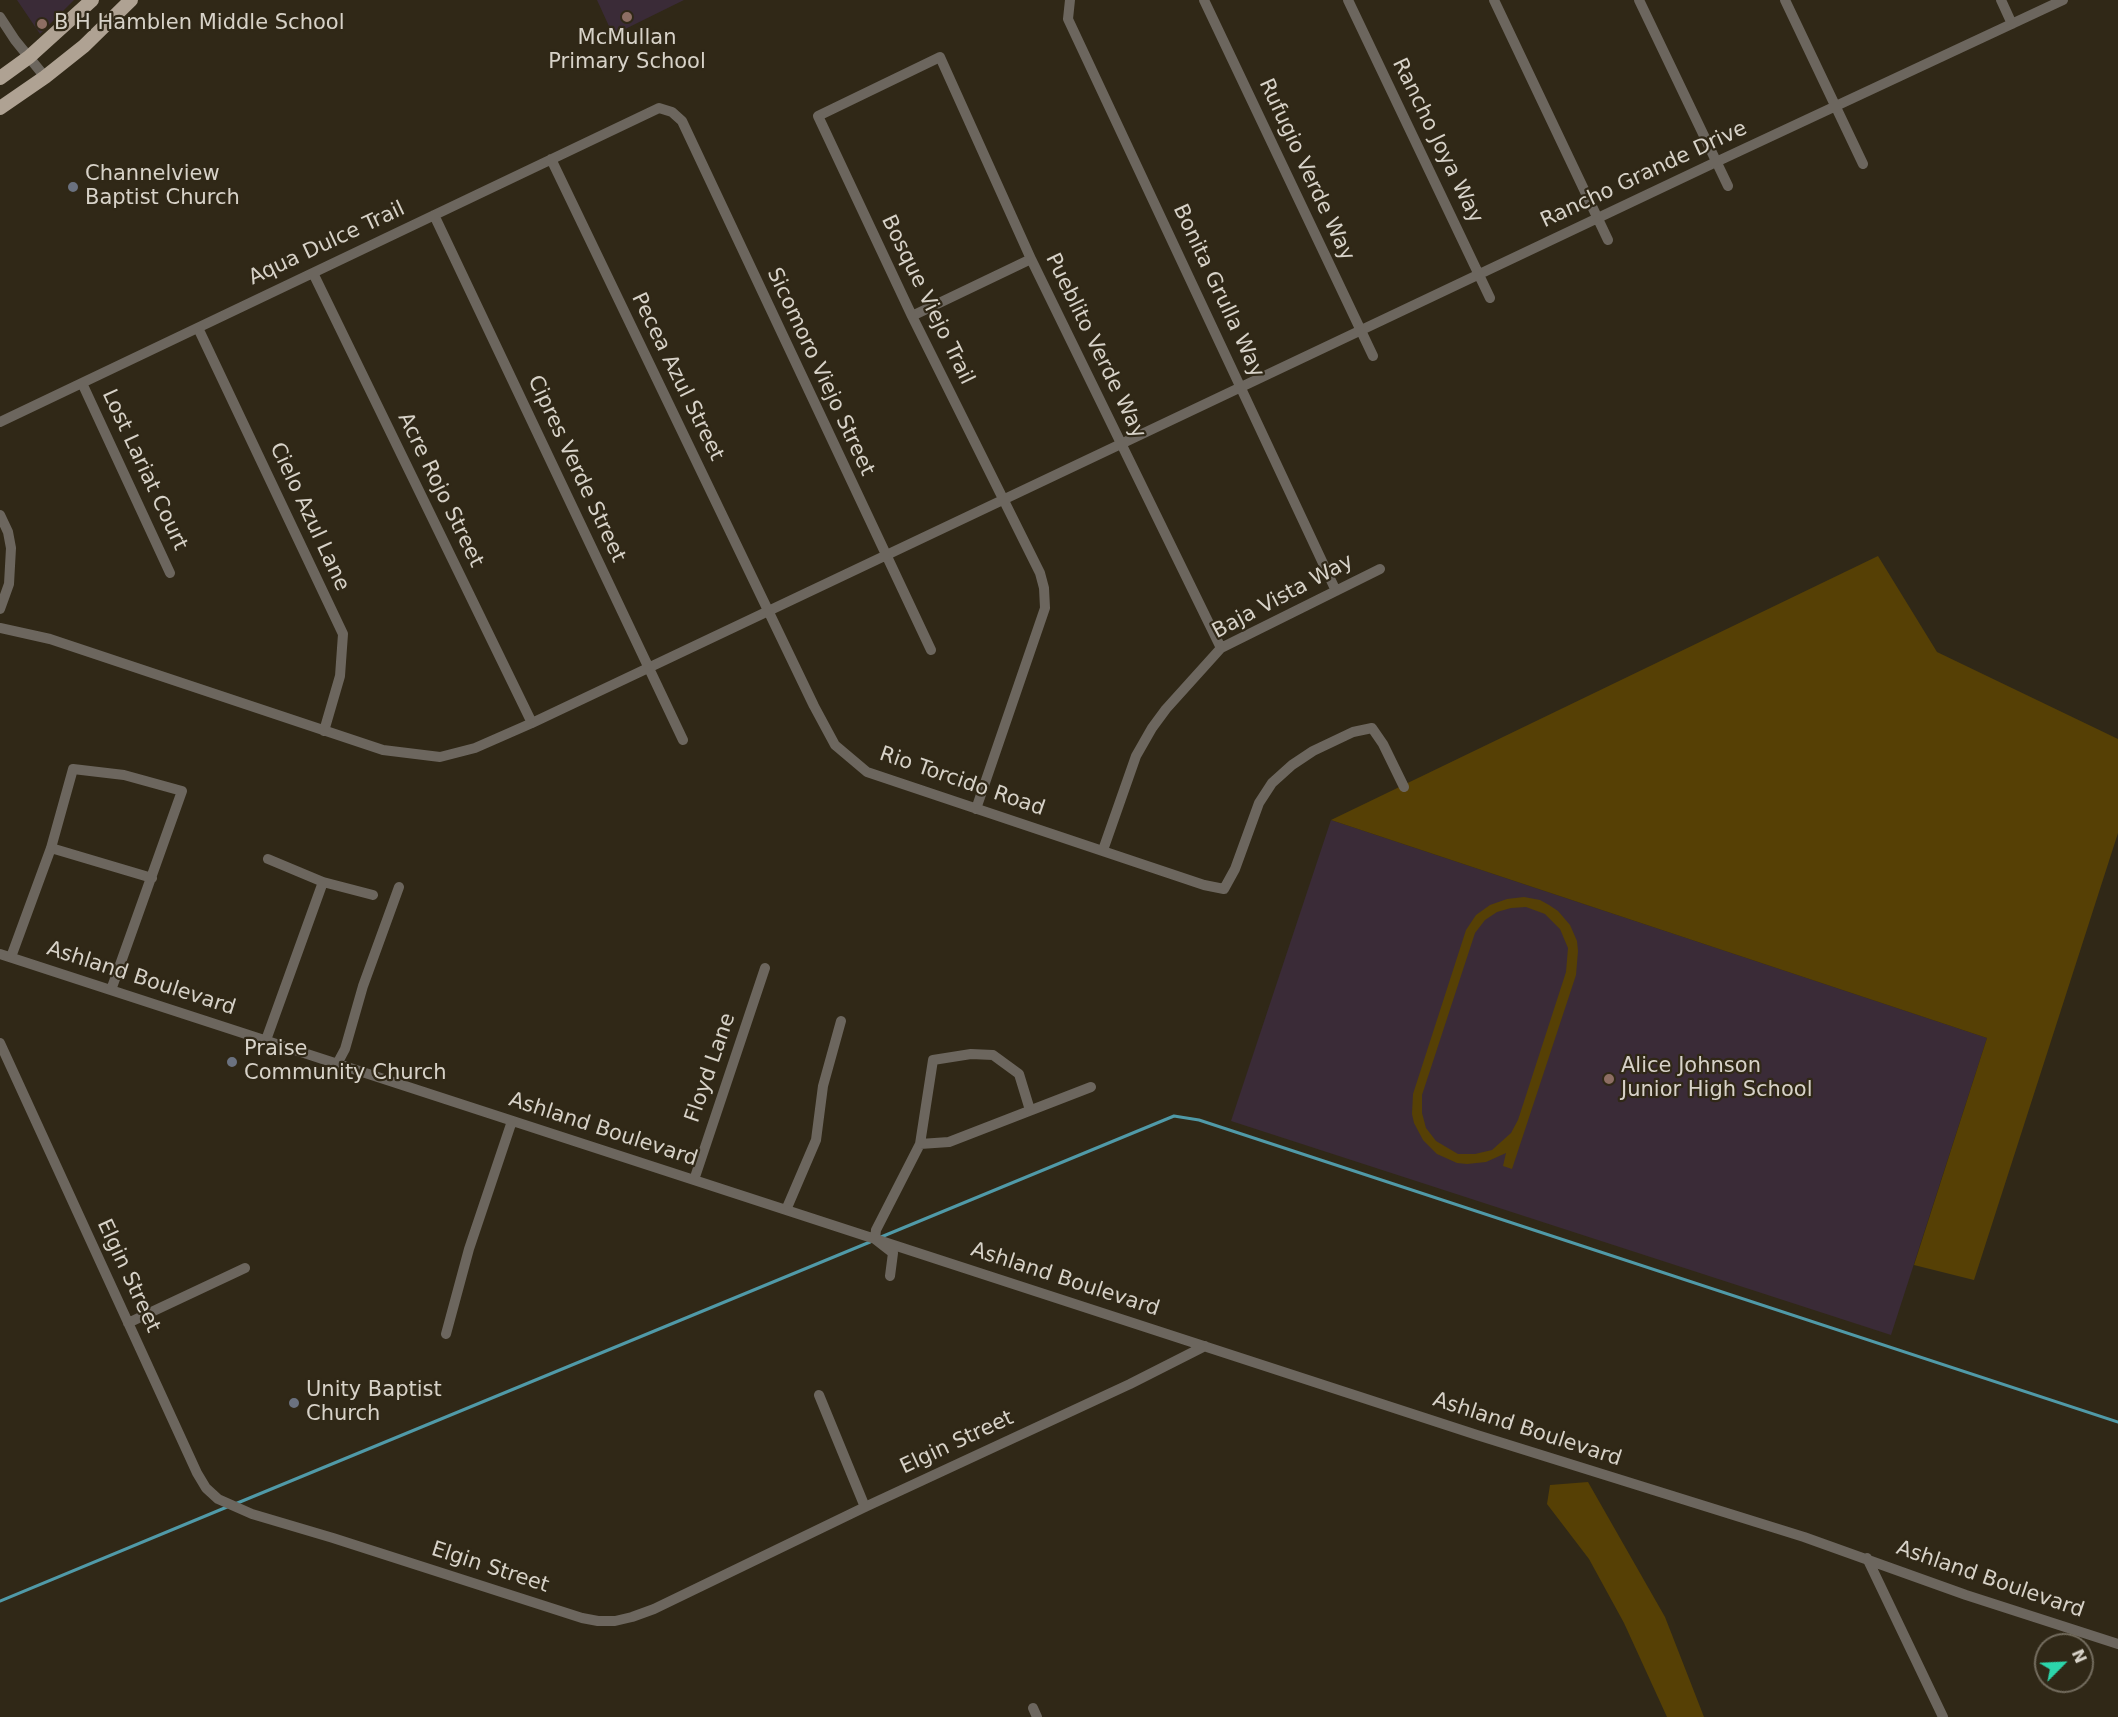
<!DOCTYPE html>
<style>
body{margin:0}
#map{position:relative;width:2118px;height:1717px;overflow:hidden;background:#302817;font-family:"DejaVu Sans",sans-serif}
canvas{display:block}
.north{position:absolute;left:2034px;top:1633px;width:60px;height:60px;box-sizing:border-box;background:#302817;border:2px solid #736c5e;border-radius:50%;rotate:66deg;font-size:16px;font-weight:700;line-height:24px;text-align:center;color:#d7d2c8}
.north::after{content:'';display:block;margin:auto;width:21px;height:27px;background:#2cd5ab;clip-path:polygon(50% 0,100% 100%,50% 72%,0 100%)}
</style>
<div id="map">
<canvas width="2118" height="1717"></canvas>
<div class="north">N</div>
</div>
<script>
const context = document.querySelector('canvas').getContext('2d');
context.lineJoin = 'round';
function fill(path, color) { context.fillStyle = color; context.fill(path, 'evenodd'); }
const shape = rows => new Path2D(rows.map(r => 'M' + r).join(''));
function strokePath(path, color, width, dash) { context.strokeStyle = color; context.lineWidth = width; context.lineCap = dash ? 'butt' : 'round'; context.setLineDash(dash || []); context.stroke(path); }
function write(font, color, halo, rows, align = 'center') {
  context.font = font + ' "DejaVu Sans",sans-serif'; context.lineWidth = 4.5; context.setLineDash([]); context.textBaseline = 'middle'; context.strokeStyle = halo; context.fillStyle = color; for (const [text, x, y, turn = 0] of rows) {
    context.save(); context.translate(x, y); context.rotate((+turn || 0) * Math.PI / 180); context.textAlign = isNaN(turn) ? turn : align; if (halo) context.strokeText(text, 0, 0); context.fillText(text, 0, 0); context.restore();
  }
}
fill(shape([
 [17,0,74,0,40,34],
 [597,0,684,0,613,35],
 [1331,820,1987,1038,1891,1335,1231,1121]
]), '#3a2b37');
fill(shape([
 [1878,556,1937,652,2118,739,2118,833,1974,1280,1914,1265,1987,1038,1331,820],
 [1524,897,1540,900,1549,905,1558,911,1570,925,1577,941,1578,951,1576,975,1512,1169,1503,1166,1506,1153,1486,1162,1467,1164,1457,1163,1437,1154,1423,1140,1414,1123,1412,1114,1413,1094,1466,930,1476,915,1490,905,1507,899],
 [1526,907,1545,914,1560,929,1568,948,1566,972,1518,1120,1511,1133,1492,1150,1475,1154,1458,1154,1436,1141,1426,1128,1422,1113,1422,1095,1475,933,1485,920,1497,912,1511,908],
 [1588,1482,1665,1617,1704,1717,1667,1717,1624,1623,1589,1559,1547,1504,1550,1485]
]), '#564005');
strokePath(shape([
 [881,1237,1174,1116,1199,1120,2118,1422],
 [235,1504,870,1242],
 [0,1601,227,1507]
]), '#509aa8', 3);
strokePath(shape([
 [1070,0,1068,19,1336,591],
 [1204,0,1373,356],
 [1348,0,1490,298],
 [1494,0,1608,240],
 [1639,0,1728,186],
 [1785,0,1863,164],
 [2001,0,2012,24],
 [0,17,15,40,45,77],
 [551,159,814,706,835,745,867,772,1204,885,1224,889,1235,869,1259,803,1272,783,1292,765,1313,751,1353,732,1372,728,1383,744,1404,787],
 [434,215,683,740],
 [313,273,532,723],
 [912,316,1031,259],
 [198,328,343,634,340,676,324,731],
 [82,383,170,573],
 [0,422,659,108,672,112,682,121,931,650],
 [0,515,8,532,11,548,9,584,0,609],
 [0,628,50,639,383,750,440,757,475,748,532,723,1716,162,2063,0],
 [976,809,1045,608,1044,588,1040,573,912,316,818,116,940,57,1031,259,1221,648],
 [51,848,152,878],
 [1103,850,1136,756,1152,728,1166,709,1221,648,1380,569],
 [268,859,323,882,373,895],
 [0,954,1477,1435,1804,1537,1966,1595,2118,1644],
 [11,957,51,848,73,769,124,775,182,791,111,990],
 [266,1040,323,882],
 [0,1043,197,1473,206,1488,218,1499,252,1514,333,1538,582,1618,598,1621,615,1621,632,1617,654,1609,865,1507,1130,1384,1205,1346],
 [337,1064,345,1049,363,986,399,887],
 [920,1144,949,1142,1091,1087],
 [694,1180,765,968],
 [786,1210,816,1140,823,1086,841,1021],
 [890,1276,893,1253,875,1239,876,1230,920,1144,933,1060,971,1054,993,1055,1019,1074,1030,1110],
 [128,1323,245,1268],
 [446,1334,469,1249,512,1121],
 [819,1395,865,1507],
 [1867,1558,1943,1717],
 [1033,1708,1037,1717]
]), '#6c665e', 10);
strokePath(shape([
 [0,78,29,57,92,0],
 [0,108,45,77,84,46,131,0]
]), '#afa293', 14);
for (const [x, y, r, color] of [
 [627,17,6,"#8d6e63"],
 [42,24,6,"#8d6e63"],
 [73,187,6,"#6b7280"],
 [232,1062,6,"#6b7280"],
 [1609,1079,6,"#8d6e63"],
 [294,1403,6,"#6b7280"]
]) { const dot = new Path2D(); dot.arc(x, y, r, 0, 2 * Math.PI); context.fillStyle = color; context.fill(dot); strokePath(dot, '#302817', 2); }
write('21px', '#d7d2c8', '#302817', [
 ["B H Hamblen Middle School",54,24],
 ["McMullan",627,39,"center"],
 ["Primary School",627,63,"center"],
 ["Channelview",85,175],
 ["Baptist Church",85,199],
 ["Praise",244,1050],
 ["Community Church",244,1074],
 ["Alice Johnson",1621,1067],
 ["Junior High School",1621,1091],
 ["Unity Baptist",306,1391],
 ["Church",306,1415]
], 'left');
write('21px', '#d7d2c8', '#302817', [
 ["Rancho Joya Way",1437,141,64],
 ["Rufugio Verde Way",1306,170,65],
 ["Rancho Grande Drive",1644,175,-25],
 ["Aqua Dulce Trail",327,244,-25],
 ["Bonita Grulla Way",1218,291,65],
 ["Bosque Viejo Trail",927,300,64],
 ["Pueblito Verde Way",1095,346,64],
 ["Sicomoro Viejo Street",820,372,65],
 ["Pecea Azul Street",677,377,64],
 ["Cipres Verde Street",576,469,65],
 ["Lost Lariat Court",144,470,65],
 ["Acre Rojo Street",440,490,64],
 ["Cielo Azul Lane",309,517,65],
 ["Baja Vista Way",1283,597,-28],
 ["Rio Torcido Road",962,782,19],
 ["Ashland Boulevard",141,979,18],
 ["Floyd Lane",711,1068,-71],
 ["Ashland Boulevard",603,1130,18],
 ["Elgin Street",128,1276,65],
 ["Ashland Boulevard",1065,1280,18],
 ["Ashland Boulevard",1527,1430,18],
 ["Elgin Street",957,1443,-25],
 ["Elgin Street",490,1568,18],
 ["Ashland Boulevard",1990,1580,19]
]);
</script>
